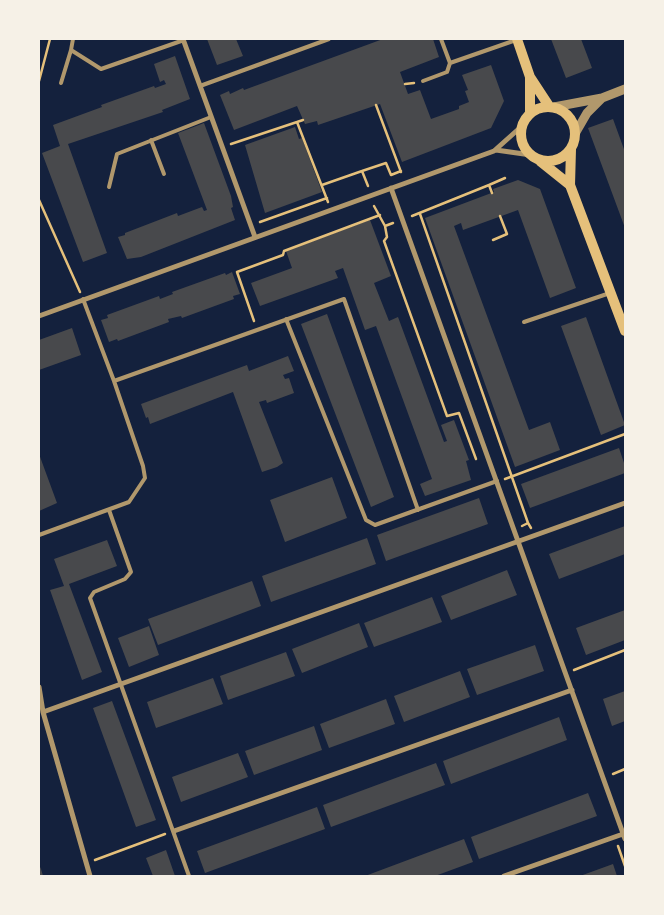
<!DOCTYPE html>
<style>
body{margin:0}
#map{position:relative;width:664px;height:915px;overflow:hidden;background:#14213d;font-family:"PT Sans",sans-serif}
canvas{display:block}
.frame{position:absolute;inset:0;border:40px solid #f6f1e7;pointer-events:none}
</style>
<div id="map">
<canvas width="664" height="915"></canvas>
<div class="frame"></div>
</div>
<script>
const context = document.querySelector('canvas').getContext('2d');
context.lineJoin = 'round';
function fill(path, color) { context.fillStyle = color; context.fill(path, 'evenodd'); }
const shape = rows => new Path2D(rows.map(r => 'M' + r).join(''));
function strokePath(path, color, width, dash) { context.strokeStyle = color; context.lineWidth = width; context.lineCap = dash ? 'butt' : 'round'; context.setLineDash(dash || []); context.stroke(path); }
fill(shape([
 [207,39,236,39,243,56,217,65],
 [383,39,433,39,439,57,400,72,408,94,420,90,431,119,459,109,459,106,469,102,465,91,468,90,462,75,491,65,504,101,491,128,402,162,380,104,318,125,317,121,305,124,297,106,234,130,220,95,229,91,230,94,243,88,244,90],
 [551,39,581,39,592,68,566,78],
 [175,56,190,99,162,110,163,112,68,144,107,253,83,262,42,153,60,146,53,125,102,107,101,105,154,86,155,88,166,84,164,80,160,82,154,64],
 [613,119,625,152,625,228,588,128],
 [204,123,231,196,233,207,231,208,235,220,141,257,127,259,118,237,125,235,125,233,177,213,178,216,202,207,204,211,207,210,178,133],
 [295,127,299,139,302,138,322,192,265,213,245,145],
 [518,180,540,189,576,288,550,298,518,210,463,230,461,223,454,226,529,430,550,422,560,450,515,467,425,218,494,192,493,189],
 [370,220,391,276,374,283,389,321,398,317,444,442,447,441,441,425,454,420,469,460,466,461,471,480,425,496,420,484,432,479,376,326,365,330,343,268,335,271,338,278,260,306,251,283,292,268,286,251],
 [232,272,240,294,233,296,234,299,182,318,181,316,168,319,169,322,118,341,117,339,109,342,101,320,108,318,107,315,159,296,160,299,173,294,172,292,225,273,226,275],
 [327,314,394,497,371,507,301,324],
 [586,317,625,425,601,435,561,326],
 [72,328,81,355,39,370,39,340],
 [288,356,294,371,283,375,285,379,289,378,294,393,267,403,266,400,259,402,283,463,277,467,262,472,233,392,150,424,148,417,146,418,141,404,247,365,249,371],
 [619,448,625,466,625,473,530,508,521,484],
 [39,454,57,503,39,511],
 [332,477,347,518,285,542,270,500],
 [479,498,488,524,386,561,377,535],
 [625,526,625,554,559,579,549,554],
 [367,538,376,564,271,602,262,576],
 [107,540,117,566,69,584,102,672,82,680,50,590,64,586,54,559],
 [507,570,517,595,451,620,441,596],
 [252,581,261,606,158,645,148,619],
 [432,597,442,622,374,647,364,623],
 [625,610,625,640,586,655,576,628],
 [359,623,368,647,302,673,292,649],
 [149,626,159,655,129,667,118,638],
 [535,645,544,671,477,695,467,669],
 [286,652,295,676,228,700,220,676],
 [460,671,470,697,404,722,394,696],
 [213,678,223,704,156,728,147,702],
 [625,691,625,721,612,726,603,699],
 [386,699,395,724,329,748,320,724],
 [112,701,156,820,136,827,93,708],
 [559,717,567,740,451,784,443,761],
 [314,726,322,750,254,775,245,751],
 [238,753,248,777,181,802,172,777],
 [436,763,445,785,331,827,323,805],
 [588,793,597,816,479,859,471,837],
 [317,807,325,829,205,873,197,851],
 [464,839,473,862,435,876,365,876],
 [166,850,175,876,153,876,146,858],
 [613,864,617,876,580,876],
 [39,865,41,869,43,876,39,876]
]), '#48494c');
strokePath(shape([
 [39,81,50,39],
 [405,84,414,83],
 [376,105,401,172],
 [297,122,328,202],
 [231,144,303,120],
 [322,185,362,171],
 [368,186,362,171,386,163,391,175,401,171],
 [492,193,489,185,505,178],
 [39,200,80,292],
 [374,206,385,226,393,223],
 [420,214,528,523],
 [412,216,489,185],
 [260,222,327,198],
 [385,226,387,237,384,241,447,416,459,413,476,459],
 [493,240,507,234,500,216],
 [254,321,237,272,283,255,284,251,380,215],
 [505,479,625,434],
 [522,526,528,523,531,528],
 [574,670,625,650],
 [613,774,625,769],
 [618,846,625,866],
 [95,860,165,834]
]), '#e5c07b', 2.5);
strokePath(shape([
 [73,39,71,50,101,69,184,40],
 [450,63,516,40],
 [423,81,447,72,450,63,441,39],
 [61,83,71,50],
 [200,86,329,39],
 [151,140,164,174],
 [109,187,117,154,211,117],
 [286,319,366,520,375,525,497,481],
 [524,322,610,293],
 [114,381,344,299,418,510],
 [109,510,131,572,125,579,94,592,90,598,189,876],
 [39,535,129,502,145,478,143,466,114,381,83,299]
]), '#b1986c', 4);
strokePath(shape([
 [183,39,255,237],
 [496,150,531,155],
 [391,188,625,839],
 [39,316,494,151,522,126],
 [39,687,43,712,90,876],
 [43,712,625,503],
 [174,831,572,690],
 [504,876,623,834]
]), '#b1986c', 5);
strokePath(shape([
 [554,107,602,98,625,89],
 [576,132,587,113,602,98]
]), '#b1986c', 9);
strokePath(shape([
 [517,39,530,77,549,106],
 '521 134a27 27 0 1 1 54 0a27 27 0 1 1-54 0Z',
 [530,113,530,77],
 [571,149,570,185,625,331],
 [540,161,570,185]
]), '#e5c07b', 10);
</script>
